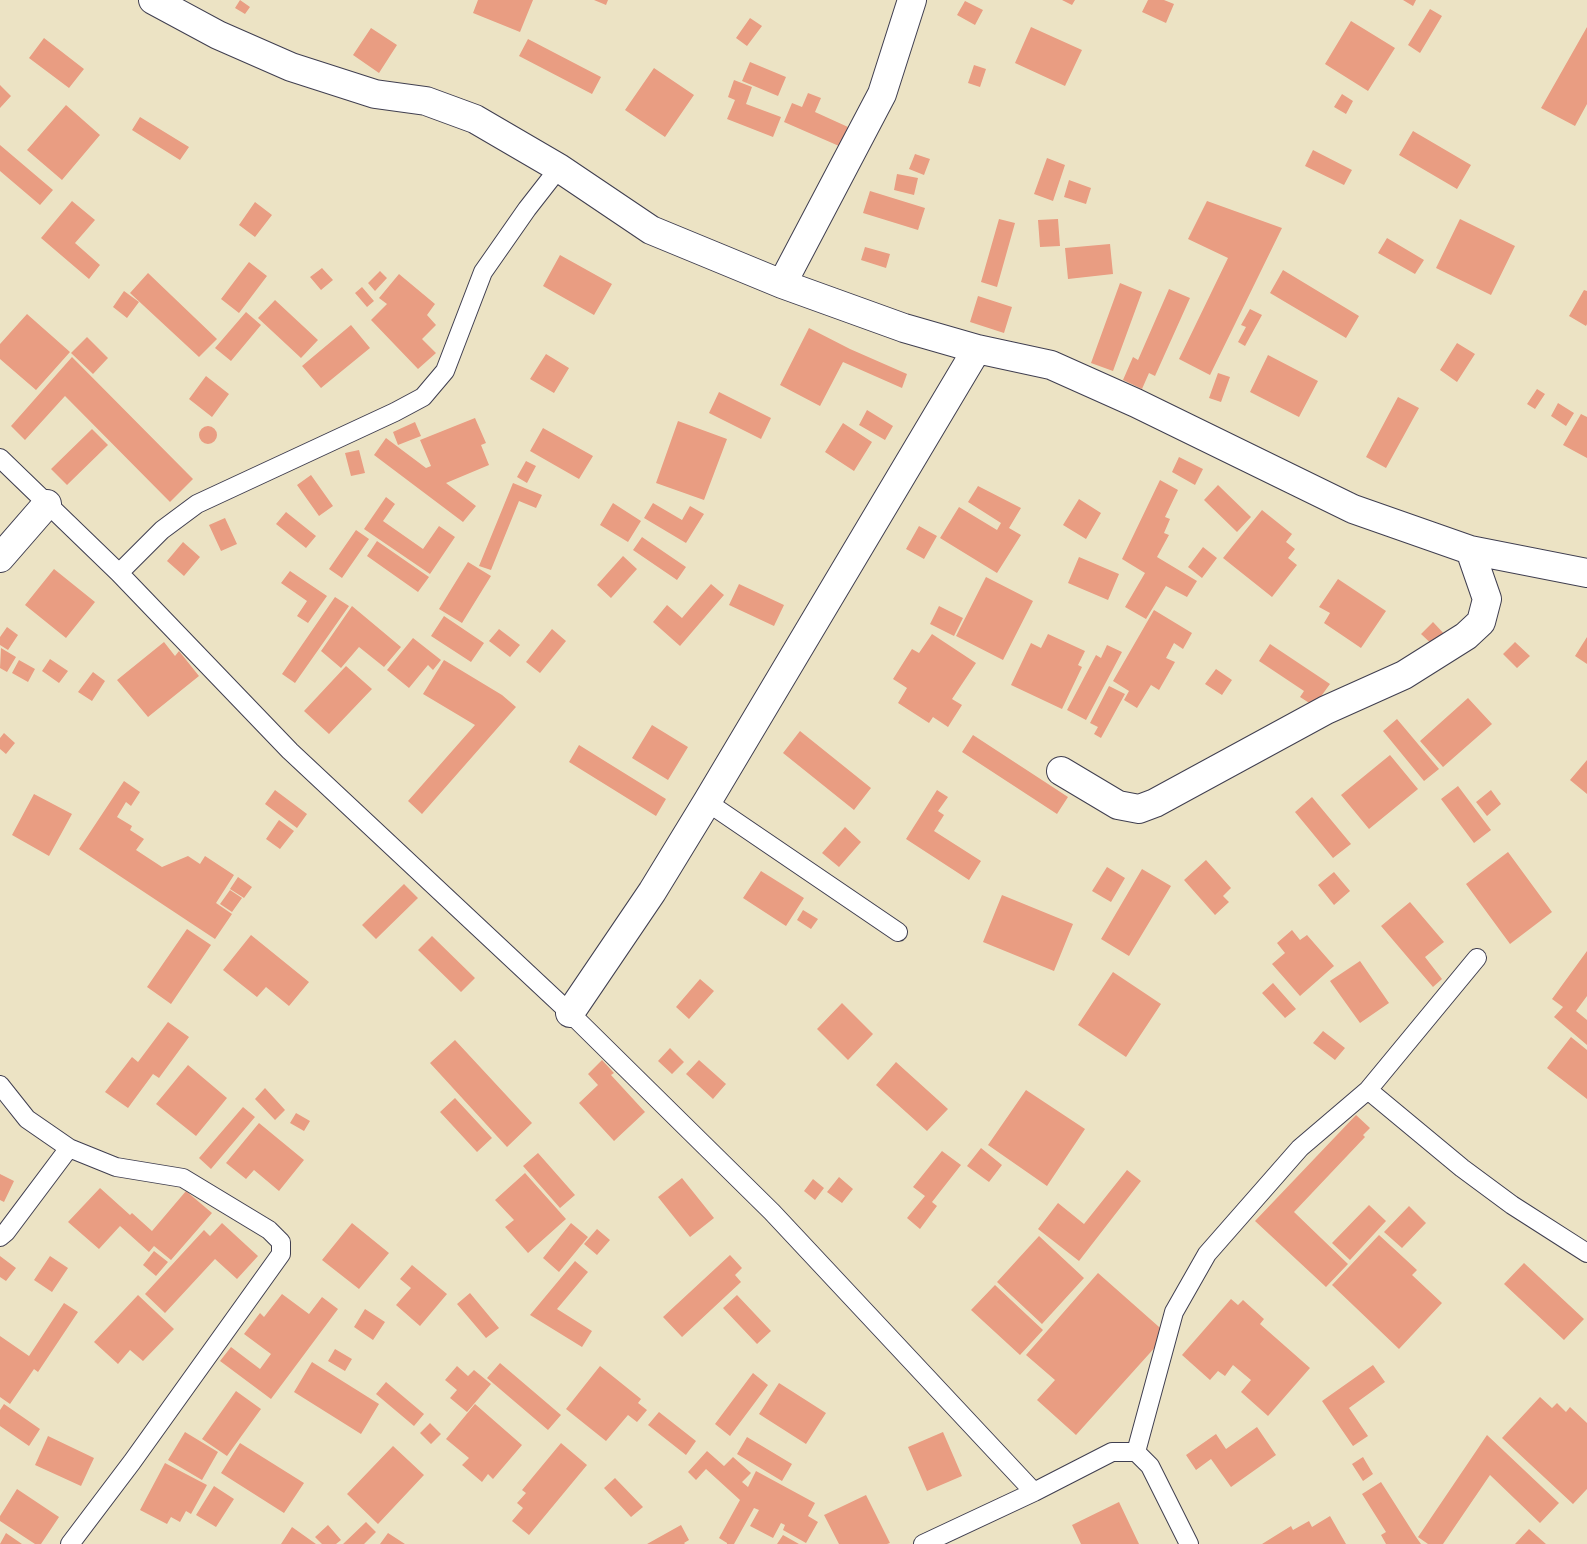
<!DOCTYPE html>
<style>
body{margin:0}
canvas{display:block;background:#ece3c4}
</style>
<canvas width="1587" height="1544"></canvas>
<script>
const context = document.querySelector('canvas').getContext('2d');
context.lineJoin = 'round';
function fill(path, color) { context.fillStyle = color; context.fill(path, 'evenodd'); }
const shape = rows => new Path2D(rows.map(r => 'M' + r).join(''));
function strokePath(path, color, width, dash) { context.strokeStyle = color; context.lineWidth = width; context.lineCap = dash ? 'butt' : 'round'; context.setLineDash(dash || []); context.stroke(path); }
fill(shape([
 [240,0,250,7,245,14,235,8],
 [478,0,533,0,520,32,473,13],
 [594,0,608,0,606,5],
 [1062,0,1075,0,1072,5],
 [1148,0,1164,0,1174,4,1166,23,1142,12],
 [1403,0,1416,0,1413,6],
 [965,1,983,10,975,25,957,15],
 [1430,9,1442,16,1420,53,1408,45],
 [750,18,762,26,747,46,736,38],
 [1351,21,1395,48,1368,91,1325,64],
 [1031,27,1082,50,1065,86,1015,63],
 [1587,27,1587,104,1575,126,1541,108],
 [371,28,397,45,379,73,353,55],
 [44,38,84,69,69,88,29,58],
 [528,39,601,77,592,94,519,56],
 [750,62,786,77,778,96,742,81],
 [974,65,986,69,980,87,968,83],
 [654,68,694,95,665,137,625,110],
 [734,80,752,87,746,104,781,117,773,137,727,119,735,100,728,97],
 [0,85,11,96,0,108],
 [808,93,821,98,815,112,848,127,839,146,784,122,792,103,802,107],
 [1342,94,1353,101,1346,114,1334,107],
 [66,105,100,135,62,180,27,150],
 [140,117,189,147,180,160,132,130],
 [1413,131,1471,165,1457,189,1399,155],
 [0,145,53,190,40,205,0,171],
 [1313,150,1352,170,1344,185,1305,166],
 [915,154,930,159,924,175,909,169],
 [1047,158,1065,165,1053,201,1034,194],
 [897,174,918,178,914,195,894,190],
 [1069,180,1091,188,1086,204,1064,197],
 [870,191,925,208,918,230,863,213],
 [72,201,95,220,75,243,100,265,89,279,41,238],
 [1207,201,1282,228,1210,375,1179,359,1228,258,1188,239],
 [255,202,272,215,255,237,239,225],
 [999,219,1015,223,997,287,981,282],
 [1058,219,1060,246,1040,247,1038,220],
 [1460,219,1515,246,1491,295,1436,268],
 [1387,238,1424,260,1415,274,1378,253],
 [1110,244,1113,274,1068,279,1065,248],
 [865,247,890,254,886,268,861,260],
 [560,255,612,284,594,315,543,286],
 [249,262,267,276,239,313,221,299],
 [322,268,333,280,321,290,310,277],
 [1283,270,1359,316,1346,338,1270,293],
 [380,271,387,278,375,291,368,283],
 [148,273,217,339,199,357,130,293],
 [399,274,435,304,427,315,436,325,422,339,436,353,418,369,371,320,387,304,379,298],
 [1120,283,1142,292,1113,371,1091,363],
 [362,287,374,301,367,307,355,293],
 [1169,289,1190,298,1155,376,1149,373,1142,389,1123,380,1133,357,1138,360],
 [1584,290,1587,291,1587,324,1586,326,1569,316],
 [124,291,139,302,127,318,113,307],
 [978,296,1012,307,1004,333,970,322],
 [275,300,318,340,301,358,258,318],
 [1250,309,1262,315,1245,346,1238,342,1246,327,1241,325],
 [246,312,261,325,231,361,215,348],
 [27,314,70,352,36,390,0,359,0,344],
 [351,325,370,348,321,388,302,366],
 [809,328,850,349,907,374,902,388,843,362,820,406,780,385],
 [87,337,108,358,93,374,71,353],
 [1457,343,1475,354,1457,382,1440,370],
 [546,354,569,368,554,393,530,379],
 [1268,355,1318,381,1299,417,1250,392],
 [72,357,193,479,170,502,65,396,25,440,11,426],
 [1218,373,1230,377,1221,402,1209,398],
 [206,376,229,394,212,417,189,399],
 [1537,389,1545,394,1535,409,1527,404],
 [719,392,771,418,761,439,709,413],
 [1398,397,1419,408,1386,468,1366,457],
 [1558,403,1574,413,1566,426,1551,416],
 [867,410,893,426,885,440,859,425],
 [1581,414,1587,417,1587,458,1563,445],
 [475,418,486,443,481,445,489,465,446,483,476,506,463,522,374,455,386,438,426,468,431,466,420,440],
 [678,421,727,439,704,500,656,483],
 [415,422,421,436,398,445,393,432],
 [843,423,872,442,854,471,825,452],
 '199 435a9 9 0 1 1 18 0a9 9 0 1 1-18 0Z',
 [543,428,593,456,579,479,530,451],
 [92,429,108,445,67,485,51,469],
 [359,450,365,473,351,476,345,453],
 [1179,457,1203,469,1195,485,1172,472],
 [526,461,536,466,527,483,517,477],
 [311,475,333,506,319,516,297,485],
 [1160,480,1178,490,1165,517,1170,519,1164,533,1169,535,1157,557,1197,581,1187,597,1166,586,1146,619,1125,607,1145,573,1122,559],
 [513,483,542,495,536,508,519,501,491,570,479,566],
 [1218,485,1251,517,1237,532,1204,500],
 [978,486,1021,508,1009,528,1021,535,997,573,940,538,959,507,997,530,1001,523,968,502],
 [386,497,395,504,383,521,423,549,439,526,455,537,430,574,364,529],
 [1079,499,1101,513,1086,539,1063,525],
 [613,503,641,521,628,542,600,525],
 [653,503,682,520,690,506,704,514,686,543,644,518],
 [1262,510,1292,534,1286,542,1295,549,1288,558,1297,565,1272,597,1223,558],
 [286,512,316,536,306,548,276,524],
 [225,518,237,544,221,551,209,525],
 [919,526,937,536,924,559,906,549],
 [356,530,369,539,342,578,329,569],
 [642,537,686,567,677,580,633,550],
 [377,541,429,577,418,592,367,556],
 [183,542,200,557,184,576,167,561],
 [1203,547,1217,558,1202,578,1188,567],
 [623,556,637,569,611,598,597,585],
 [1079,557,1119,574,1108,600,1068,583],
 [468,562,491,576,462,623,439,609],
 [54,569,95,602,66,638,25,605],
 [290,571,327,596,308,623,297,616,307,601,281,583],
 [986,577,1033,601,1003,660,956,636],
 [1338,579,1386,611,1361,648,1324,623,1330,613,1319,607],
 [711,584,724,595,680,646,653,622,667,605,682,618],
 [739,584,784,605,774,626,729,605],
 [335,597,349,606,295,683,282,674],
 [352,606,401,647,384,667,359,647,341,668,321,651],
 [939,606,963,618,954,636,930,624],
 [1154,610,1192,633,1183,649,1174,643,1166,658,1175,662,1159,690,1151,685,1137,708,1124,700,1129,691,1113,681],
 [444,616,484,643,471,662,431,636],
 [1433,622,1448,638,1437,649,1421,634],
 [7,627,18,635,8,650,0,645,0,637],
 [499,629,520,645,510,657,489,641],
 [552,629,566,641,540,673,526,662],
 [932,634,976,663,952,699,962,705,948,727,933,717,929,723,898,703,907,688,893,679,912,649,919,653],
 [1048,634,1085,651,1078,665,1082,667,1062,709,1011,685,1031,643,1041,648],
 [1587,637,1587,664,1575,656],
 [413,638,441,660,433,670,428,665,409,688,387,670],
 [164,642,175,656,179,651,199,676,148,717,117,680],
 [1515,642,1530,656,1517,668,1503,654],
 [1270,644,1330,684,1314,706,1300,697,1304,691,1259,661],
 [1107,645,1122,652,1086,720,1067,710,1096,655,1101,658],
 [1,648,16,657,7,672,0,668],
 [50,659,68,671,59,683,42,671],
 [19,660,35,669,28,682,12,673],
 [444,660,502,695,516,707,422,814,408,801,475,725,423,694],
 [346,666,372,689,329,734,304,711],
 [1216,669,1232,680,1222,695,1205,684],
 [93,672,105,681,92,701,78,692],
 [1109,686,1125,694,1101,738,1094,734,1098,727,1090,723],
 [1468,698,1492,724,1443,767,1420,741],
 [1397,719,1439,769,1424,781,1383,731],
 [652,725,688,747,668,780,632,758],
 [800,731,871,788,854,810,783,753],
 [4,733,15,743,6,754,0,749,0,738],
 [973,735,1068,797,1057,814,962,752],
 [579,745,666,799,656,816,569,762],
 [1390,755,1418,789,1369,829,1341,795],
 [1587,760,1587,794,1570,780],
 [124,781,140,792,131,806,126,802,117,817,132,826,130,830,144,839,136,850,162,867,188,856,200,864,205,856,234,875,216,903,232,914,215,939,79,849],
 [1458,786,1491,830,1474,843,1441,799],
 [275,790,307,814,297,828,265,804],
 [937,790,948,797,938,811,944,815,934,831,981,861,969,880,906,839],
 [1491,790,1501,804,1487,816,1476,802],
 [34,794,72,814,49,856,12,835],
 [1312,797,1351,844,1333,858,1295,812],
 [279,820,294,831,280,849,266,839],
 [845,827,861,842,839,867,822,853],
 [1508,852,1552,912,1510,944,1466,884],
 [1206,860,1231,888,1223,896,1229,902,1215,915,1184,880],
 [1107,867,1125,878,1111,902,1092,891],
 [1142,869,1171,886,1129,956,1101,939],
 [761,871,804,898,786,926,743,898],
 [1334,872,1350,891,1334,905,1318,885],
 [238,877,252,887,244,898,230,889],
 [404,884,418,898,376,939,362,925],
 [230,890,242,898,232,912,220,904],
 [1002,895,1073,924,1054,971,983,942],
 [1410,902,1444,942,1425,957,1442,979,1433,987,1381,926],
 [803,910,818,919,811,929,797,920],
 [187,929,211,945,171,1004,147,987],
 [1292,930,1300,940,1307,935,1334,966,1300,996,1272,964,1285,953,1277,943],
 [251,935,309,982,289,1006,266,987,257,997,223,970],
 [432,936,475,978,461,992,418,950],
 [1587,951,1587,996,1576,1011,1587,1020,1587,1045,1554,1017,1563,1007,1552,999],
 [1360,961,1389,1003,1360,1023,1330,981],
 [1113,972,1161,1004,1126,1057,1078,1025],
 [700,979,714,991,689,1019,676,1007],
 [1273,983,1296,1009,1285,1018,1262,993],
 [842,1003,873,1034,848,1060,817,1029],
 [168,1022,189,1037,159,1078,153,1074,128,1108,105,1092,132,1057,138,1062],
 [1323,1031,1345,1048,1335,1060,1313,1043],
 [1571,1037,1587,1050,1587,1099,1547,1068],
 [455,1040,532,1123,507,1147,430,1063],
 [670,1048,684,1062,672,1074,658,1061],
 [602,1060,614,1073,611,1075,645,1112,614,1141,579,1103,598,1085,588,1074],
 [699,1060,726,1084,713,1099,686,1074],
 [896,1062,948,1109,927,1131,876,1085],
 [188,1065,227,1098,196,1136,156,1104],
 [265,1088,285,1110,275,1120,255,1099],
 [1026,1090,1085,1129,1047,1186,988,1145],
 [455,1098,492,1138,477,1152,440,1112],
 [243,1107,255,1117,211,1169,199,1158],
 [296,1113,310,1121,304,1131,290,1123],
 [1356,1115,1370,1128,1363,1135,1365,1137,1294,1212,1348,1264,1326,1287,1255,1221],
 [259,1123,304,1160,279,1191,254,1170,246,1179,226,1163],
 [981,1148,1002,1165,989,1182,967,1166],
 [942,1151,961,1165,932,1202,937,1206,920,1229,907,1218,925,1196,913,1187],
 [538,1153,575,1195,560,1208,523,1166],
 [1127,1170,1141,1181,1079,1261,1038,1229,1058,1203,1084,1224],
 [525,1173,566,1219,528,1253,505,1227,514,1220,495,1200],
 [0,1174,14,1181,4,1202,0,1200],
 [839,1177,853,1189,842,1203,827,1192],
 [682,1178,714,1218,690,1237,658,1197],
 [813,1179,824,1188,815,1200,804,1191],
 [100,1188,130,1215,132,1213,152,1231,186,1191,212,1213,171,1260,154,1246,149,1252,120,1226,99,1249,68,1222],
 [1369,1205,1386,1221,1350,1260,1332,1243],
 [1409,1206,1426,1223,1402,1248,1384,1232],
 [222,1223,258,1256,237,1279,215,1259,165,1313,145,1294,204,1230,210,1236],
 [352,1223,389,1253,359,1289,322,1260],
 [571,1223,588,1237,559,1272,543,1258],
 [597,1229,610,1240,597,1255,584,1244],
 [1379,1235,1417,1270,1412,1275,1442,1303,1399,1349,1332,1285],
 [1039,1236,1084,1278,1042,1324,997,1282],
 [154,1251,168,1262,156,1276,143,1265],
 [730,1255,742,1268,735,1275,741,1282,682,1337,663,1317],
 [0,1256,16,1268,6,1281,0,1277],
 [50,1256,68,1268,52,1292,34,1280],
 [575,1261,588,1272,557,1309,592,1331,582,1347,530,1315],
 [1524,1263,1584,1319,1564,1340,1504,1284],
 [412,1265,447,1294,420,1326,396,1305,411,1288,400,1279],
 [1098,1273,1167,1334,1076,1435,1037,1400,1055,1380,1026,1355],
 [995,1285,1043,1330,1020,1355,971,1310],
 [470,1293,499,1328,486,1338,457,1304],
 [282,1294,309,1314,322,1297,338,1309,271,1399,220,1361,231,1347,260,1369,271,1354,244,1334,260,1313,264,1317],
 [138,1295,174,1329,143,1361,130,1350,118,1364,94,1342],
 [737,1295,771,1331,757,1344,723,1308],
 [1231,1299,1238,1305,1243,1300,1264,1319,1260,1324,1310,1368,1268,1416,1241,1392,1251,1380,1233,1365,1225,1376,1218,1371,1210,1380,1182,1355],
 [64,1303,78,1312,38,1372,34,1369,10,1404,0,1397,0,1336,29,1356],
 [365,1309,385,1322,373,1340,354,1327],
 [335,1349,352,1359,345,1371,328,1361],
 [312,1362,379,1404,361,1434,294,1392],
 [500,1363,561,1415,548,1430,487,1378],
 [1373,1365,1385,1382,1349,1408,1368,1436,1353,1446,1322,1401],
 [457,1366,468,1376,474,1370,491,1384,467,1412,450,1398,457,1390,445,1380],
 [600,1366,641,1399,638,1403,647,1410,637,1422,628,1415,606,1441,566,1409],
 [753,1373,768,1385,730,1436,715,1424],
 [386,1382,424,1414,414,1426,376,1394],
 [779,1383,826,1413,806,1444,759,1414],
 [236,1391,261,1409,227,1456,202,1439],
 [1540,1397,1552,1408,1557,1403,1566,1412,1570,1407,1587,1423,1587,1489,1573,1504,1502,1438],
 [4,1404,40,1429,29,1446,0,1426,0,1410],
 [475,1404,522,1445,493,1479,488,1474,482,1482,462,1465,469,1458,446,1439],
 [659,1412,696,1441,686,1455,648,1425],
 [430,1423,441,1434,431,1444,420,1433],
 [1257,1427,1276,1455,1231,1487,1211,1459,1196,1470,1186,1455,1216,1434,1226,1449],
 [185,1432,218,1452,202,1480,168,1460],
 [943,1432,962,1476,927,1491,908,1447],
 [1487,1435,1559,1503,1540,1523,1490,1475,1443,1544,1428,1544,1418,1537],
 [48,1436,94,1458,81,1486,35,1465],
 [747,1437,792,1464,782,1481,737,1454],
 [240,1443,304,1483,284,1513,221,1473],
 [561,1443,587,1465,529,1535,512,1521,523,1508,517,1503,526,1493,522,1490],
 [393,1446,424,1475,378,1524,347,1494],
 [707,1451,724,1466,733,1457,751,1473,742,1482,748,1487,756,1471,815,1503,808,1516,818,1522,806,1543,783,1530,785,1525,781,1523,773,1538,750,1526,759,1510,754,1508,734,1544,727,1544,727,1543,719,1538,740,1500,706,1469,696,1480,688,1472],
 [1363,1457,1373,1474,1363,1481,1352,1464],
 [165,1463,207,1485,191,1514,186,1511,180,1522,171,1517,167,1524,140,1510],
 [615,1478,643,1507,631,1517,604,1488],
 [1381,1482,1416,1537,1421,1544,1386,1544,1381,1535,1386,1532,1362,1494],
 [214,1486,234,1499,216,1527,196,1515],
 [17,1489,59,1517,41,1544,35,1544,0,1521,0,1516],
 [866,1495,890,1543,887,1544,839,1544,824,1515],
 [1119,1502,1139,1544,1081,1544,1072,1525],
 [1330,1516,1346,1544,1262,1544,1291,1526,1293,1530,1309,1521,1312,1527],
 [366,1522,376,1532,364,1544,343,1544],
 [328,1525,341,1540,336,1544,322,1544,315,1537],
 [681,1525,689,1540,684,1543,685,1544,647,1544],
 [292,1527,316,1544,281,1544],
 [1529,1529,1546,1544,1515,1544],
 [6,1533,22,1544,0,1544],
 [388,1533,405,1544,380,1544],
 [783,1535,799,1544,777,1544]
]), '#e99d82');
const lane = shape([
 [0,458,119,573,290,751,570,1013,772,1212,1034,1492],
 [119,573,162,530,197,504,395,412,423,397,445,371,483,272,527,209,559,168],
 [707,802,898,932],
 [0,1085,27,1119,69,1148,116,1167,183,1178,269,1230,281,1242,281,1254,132,1462,70,1544],
 [1368,1090,1462,1168,1512,1205,1587,1253],
 [0,1237,6,1232,69,1148],
 [1136,1452,1174,1312,1207,1254,1300,1148,1368,1090,1477,958],
 [923,1544,1034,1492,1112,1452,1136,1452,1150,1466,1189,1544]
]);
const street = shape([
 [153,0,218,35,291,67,375,94,426,101,475,119,559,168,651,230,782,284,904,328,977,349,1051,365,1136,403,1353,509,1470,550,1587,573],
 [782,284,882,94,912,0],
 [0,558,47,504],
 [1061,771,1118,805,1139,809,1155,803,1326,710,1404,675,1466,636,1481,622,1487,599,1470,550],
 [570,1013,652,892,707,802,977,349]
]);
strokePath(lane, '#403f50', 20);
strokePath(street, '#403f50', 30);
strokePath(lane, '#fff', 18);
strokePath(street, '#fff', 28);
</script>
